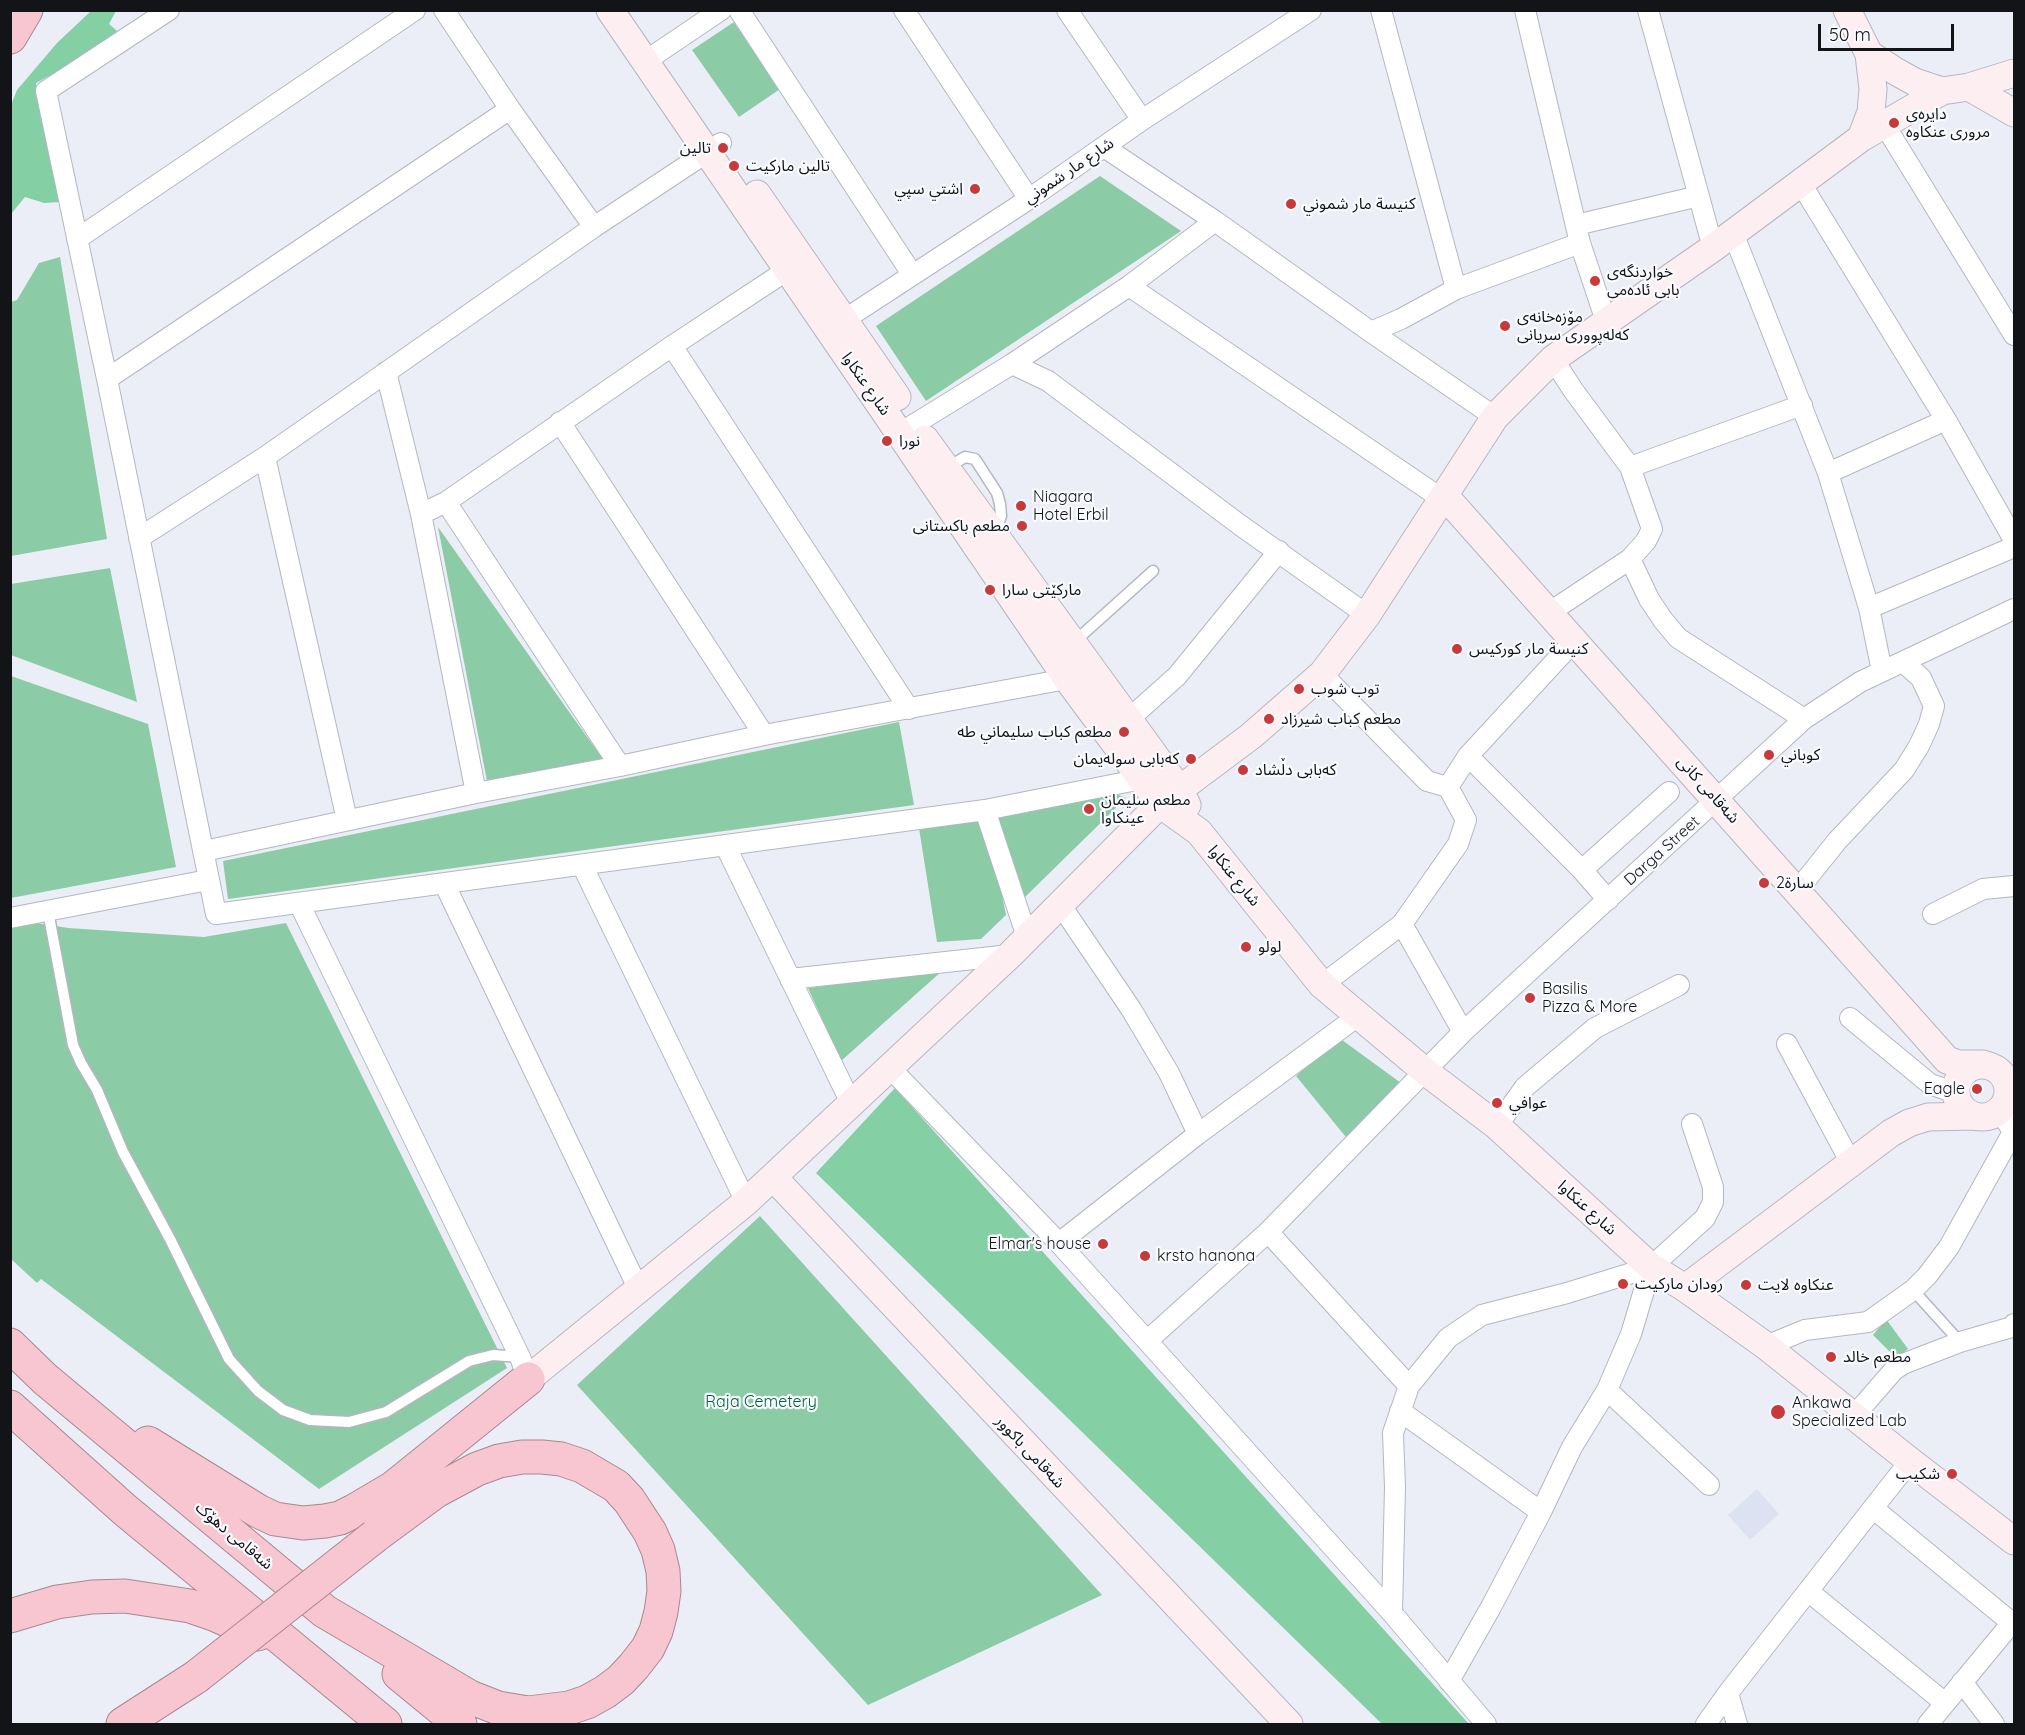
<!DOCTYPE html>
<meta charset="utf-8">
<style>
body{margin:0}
#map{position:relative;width:2025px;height:1735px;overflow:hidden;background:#ebeef7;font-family:Quicksand,sans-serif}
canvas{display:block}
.frame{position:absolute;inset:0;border:12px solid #131417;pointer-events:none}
.scale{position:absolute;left:1818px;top:24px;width:136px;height:27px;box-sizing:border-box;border:3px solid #131417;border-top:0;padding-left:8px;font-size:18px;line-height:21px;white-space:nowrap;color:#131417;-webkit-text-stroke:4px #fafbff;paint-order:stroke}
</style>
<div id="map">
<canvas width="2025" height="1735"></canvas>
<div class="frame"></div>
<div class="scale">50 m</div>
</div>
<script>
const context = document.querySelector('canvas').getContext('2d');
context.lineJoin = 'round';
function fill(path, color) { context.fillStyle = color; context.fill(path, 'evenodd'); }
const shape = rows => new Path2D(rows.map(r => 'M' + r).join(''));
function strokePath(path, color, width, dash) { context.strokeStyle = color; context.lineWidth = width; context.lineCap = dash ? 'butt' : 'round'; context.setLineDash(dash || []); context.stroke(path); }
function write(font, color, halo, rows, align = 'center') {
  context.font = font + ' Quicksand,"Noto Sans Arabic",sans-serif'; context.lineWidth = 4.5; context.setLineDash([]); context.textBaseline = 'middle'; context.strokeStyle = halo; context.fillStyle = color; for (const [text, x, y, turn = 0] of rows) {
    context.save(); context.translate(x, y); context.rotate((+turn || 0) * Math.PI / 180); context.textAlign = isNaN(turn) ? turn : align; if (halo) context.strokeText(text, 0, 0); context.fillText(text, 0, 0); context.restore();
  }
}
fill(shape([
 [1757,1489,1779,1514,1750,1540,1728,1515]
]), '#dde2f3');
fill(shape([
 [734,22,780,89,739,117,692,50],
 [1100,176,1181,231,926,401,876,326],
 [60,257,107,539,11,556,11,302,17,300,39,263],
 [438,527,572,716,603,759,487,781],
 [110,568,137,702,11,655,11,584],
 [11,676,148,724,176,867,11,898],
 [899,722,914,805,228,899,223,861],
 [1113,793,1126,798,1023,899,998,818],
 [987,818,1006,915,981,939,937,942,919,828],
 [30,922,68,928,204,937,286,923,507,1368,319,1489,41,1279,37,1283,11,1259,11,926],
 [942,971,841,1061,808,988],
 [1338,1037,1405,1086,1350,1142,1296,1076],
 [760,1216,1102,1595,868,1705,577,1385],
 [1886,1319,1908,1349,1896,1358,1873,1335]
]), '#8bcba6');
fill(shape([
 [91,11,116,11,109,24,117,31,82,58,36,83,37,96,60,202,44,203,25,197,11,214,11,105,17,90,57,43],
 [895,1088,1469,1724,1382,1724,816,1173]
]), '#85cfa5');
const lane = shape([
 [947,468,965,457,975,459,997,493,1000,504,1001,516,995,533],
 [1073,643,1153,571],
 [48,911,73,1045,81,1063,97,1090,123,1152,170,1239,229,1359,258,1391,283,1410,310,1420,349,1422,386,1412,469,1361,493,1355,520,1357],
 [1913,1290,1960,1342]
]);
const street = shape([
 [169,10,46,91,107,379,216,914,985,810,1142,779],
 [444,10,510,109,594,227],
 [739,10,912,274],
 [904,10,1029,199],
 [1067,10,1142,120],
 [1381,10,1456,289,1580,243],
 [1525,10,1580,243,1606,321],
 [1648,10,1713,248],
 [644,62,721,10],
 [1884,124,2014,335],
 [1104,147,1215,221,1371,332,1495,417],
 [1800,182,1946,420,2014,540],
 [1576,225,1699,196],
 [1733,233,1828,473,1869,608,1882,671],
 [77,239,415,10],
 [1129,286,1442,499],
 [833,327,1029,199,1142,120,1311,10],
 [1371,332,1401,319,1456,289],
 [672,346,909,709],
 [1012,364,1048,381,1240,525,1367,615],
 [386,372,421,514,476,793],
 [107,379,510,109],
 [560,422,764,735],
 [900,433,1012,364,1129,286,1215,221],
 [265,457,347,820],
 [1630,467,1802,405],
 [1828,473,1946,420],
 [446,502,620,766],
 [421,514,446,502,672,346,798,263],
 [139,538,265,457,594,227,721,143],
 [1630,559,1649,599,1663,620,1678,638,1804,719],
 [1869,608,2014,547],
 [1550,612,1630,559,1646,541,1652,529,1630,467,1573,390,1553,359],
 [1322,674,1427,781,1448,787,1466,820,1458,844,1402,924,1463,1032],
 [1120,727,1177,676,1279,551],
 [1468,756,1582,870,1608,900],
 [1448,787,1468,756,1575,640],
 [985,810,1027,937],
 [725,845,851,1103],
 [204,851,476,793,620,766,764,735,1077,677],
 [582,865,746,1202],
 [1582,870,1669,792],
 [444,883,639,1290],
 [1797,891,1837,841,1904,770,1919,746,1929,724,1934,706,1921,678,1903,662],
 [299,903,520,1357,528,1379],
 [1060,904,1131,1009,1169,1073,1198,1134],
 [1933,914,1983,889,2014,886],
 [10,918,208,880],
 [790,979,1010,955],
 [1322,985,1402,924],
 [1850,1018,1930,1084,1956,1093],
 [1787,1044,1851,1163],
 [890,1068,1059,1243,1392,1613,1486,1724],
 [2003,1107,2004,1117,2014,1134],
 [1497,1126,1525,1087,1595,1028,1679,985],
 [1059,1243,1198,1134,1358,1016],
 [1147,1341,1268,1232],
 [1766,1346,1805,1330,1868,1322,1913,1290,1927,1276,1949,1247,2013,1132],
 [1409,1386,1268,1232,1463,1032,1804,719,1860,682,2014,609],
 [1607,1390,1709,1485],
 [1400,1411,1541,1512],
 [1854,1416,1894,1370,1903,1364,1960,1342,2012,1327,2014,1324],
 [1874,1509,2012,1623],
 [1808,1591,1945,1703],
 [1392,1613,1395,1487,1393,1433,1409,1386,1448,1338,1482,1315,1567,1293,1651,1267,1705,1218,1713,1202,1713,1187,1692,1124],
 [1449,1681,1491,1607,1541,1512,1572,1447,1607,1390,1631,1334,1651,1267],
 [1962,1682,1994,1724],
 [1728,1693,1737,1724],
 [1706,1724,1728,1693,1910,1461],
 [1928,1724,2014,1620]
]);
const secondary = shape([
 [610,10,1068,680,1160,804,1199,832,1322,985,1426,1072,1497,1126,1651,1267,1685,1288,1766,1346,1910,1461,2014,1541],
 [1847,10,1869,54,1873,89,1871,112,1861,138],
 [1869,54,1895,71,1915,82,1942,91],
 [1969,87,2014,113],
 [757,194,897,397],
 [925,439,1179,789,1187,805],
 [1444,495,1947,1060,1958,1064,1983,1064],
 '1956 1091a26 26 0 1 1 52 0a26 26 0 1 1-52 0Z',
 [773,1177,1289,1724],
 [1685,1288,1891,1133,1909,1123,1928,1117,1974,1116],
 [528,1379,746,1202,1010,955,1160,804,1251,736,1322,674,1367,615,1495,417,1553,359,1713,248,1861,138,1942,91,1969,87,2014,73]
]);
const highway = shape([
 [10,37,26,10],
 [10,1345,45,1379,323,1610],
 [10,1407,125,1510,385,1724],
 [148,1443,258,1511,275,1519,303,1523,325,1521,340,1518,354,1511,393,1488,528,1379],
 [324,1611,470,1697,498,1708,528,1713,569,1708,587,1702,605,1692,621,1680,634,1666,648,1648,656,1631,661,1612,664,1591,663,1571,658,1550,650,1532,629,1500,616,1486,582,1466,561,1459,542,1457,522,1457,499,1461,477,1469,436,1491,375,1536],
 [10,1616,57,1602,92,1597,125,1596,190,1606,216,1615,258,1634],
 [399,1674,460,1724],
 [123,1724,196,1677]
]);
strokePath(lane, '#b4b7c0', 13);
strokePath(street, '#b4b7c0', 22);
strokePath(secondary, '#b4b7c0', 29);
strokePath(highway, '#a8888f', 35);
strokePath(lane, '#fff', 10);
strokePath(street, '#fff', 20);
strokePath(secondary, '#fdeef1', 27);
strokePath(highway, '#f8c6d0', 33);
const highwayBridge = shape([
 [196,1677,375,1536]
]);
strokePath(highwayBridge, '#a8888f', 35, []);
strokePath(highwayBridge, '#f8c6d0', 33);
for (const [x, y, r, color] of [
 [1894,123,6,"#c8393a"],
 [723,148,6,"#c8393a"],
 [734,166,6,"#c8393a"],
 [975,189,6,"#c8393a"],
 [1291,204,6,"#c8393a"],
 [1595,281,6,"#c8393a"],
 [1505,326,6,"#c8393a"],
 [887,441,6,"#c8393a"],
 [1021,506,6,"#c8393a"],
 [1022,526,6,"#c8393a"],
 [990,590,6,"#c8393a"],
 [1457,649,6,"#c8393a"],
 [1299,689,6,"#c8393a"],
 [1269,719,6,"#c8393a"],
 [1124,732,6,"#c8393a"],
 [1769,755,6,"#c8393a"],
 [1191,759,6,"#c8393a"],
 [1243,770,6,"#c8393a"],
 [1089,809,6,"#c8393a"],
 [1764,883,6,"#c8393a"],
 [1246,947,6,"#c8393a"],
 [1530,998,6,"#c8393a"],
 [1977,1089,6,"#c8393a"],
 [1497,1103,6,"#c8393a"],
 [1103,1244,6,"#c8393a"],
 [1145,1256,6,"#c8393a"],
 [1623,1284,6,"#c8393a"],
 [1746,1285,6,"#c8393a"],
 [1831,1357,6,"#c8393a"],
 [1778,1412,8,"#c8393a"],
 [1952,1474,6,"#c8393a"]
]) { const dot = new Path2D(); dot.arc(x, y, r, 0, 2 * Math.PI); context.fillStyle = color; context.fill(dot); strokePath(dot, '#fafbff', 2); }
write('16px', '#131417', '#fafbff', [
 ["دایرەی",1906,114],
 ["مروری عنکاوە",1906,132],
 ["تالين",711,148,"right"],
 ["تالين ماركيت",746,166],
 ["اشتي سپي",963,189,"right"],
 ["كنيسة مار شموني",1303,204],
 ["خواردنگەی",1607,272],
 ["بابی ئادەمی",1607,290],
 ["مۆزەخانەی",1517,317],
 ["کەلەپووری سریانی",1517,335],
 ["نورا",899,441],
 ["Niagara",1033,497],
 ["Hotel Erbil",1033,515],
 ["مطعم باکستانی",1010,526,"right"],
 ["مارکێتی سارا",1002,590],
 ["كنيسة مار كوركيس",1469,649],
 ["توب شوب",1311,689],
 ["مطعم كباب شيرزاد",1281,719],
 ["مطعم كباب سليماني طه",1112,732,"right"],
 ["كوباني",1781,755],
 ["کەبابی سولەیمان",1179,759,"right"],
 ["کەبابی دڵشاد",1255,770],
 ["مطعم سليمان",1101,800],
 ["عينكاوا",1101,818],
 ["سارة2",1776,883],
 ["لولو",1258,947],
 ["Basilis",1542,989],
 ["Pizza & More",1542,1007],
 ["Eagle",1965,1089,"right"],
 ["عوافي",1509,1103],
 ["Elmar's house",1091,1244,"right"],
 ["krsto hanona",1157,1256],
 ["رودان ماركيت",1635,1284],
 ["عنكاوه لايت",1758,1285],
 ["مطعم خالد",1843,1357],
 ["Ankawa",1792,1403],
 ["Specialized Lab",1792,1421],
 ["شكيب",1940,1474,"right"]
], 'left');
write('16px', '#131417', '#fafbff', [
 ["شارع مار شموني",1069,171,-34],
 ["شارع عنكاوا",866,384,55],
 ["شەقامی کانی",1708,790,48],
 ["Darga Street",1662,851,-42],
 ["شارع عنكاوا",1234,876,51],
 ["شارع عنكاوا",1587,1208,42],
 ["شەقامی باکوور",1030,1452,47],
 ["شەقامی دهۆک",234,1536,40]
]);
write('16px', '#01613b', '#fafbff', [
 ["Raja Cemetery",761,1402]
]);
</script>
